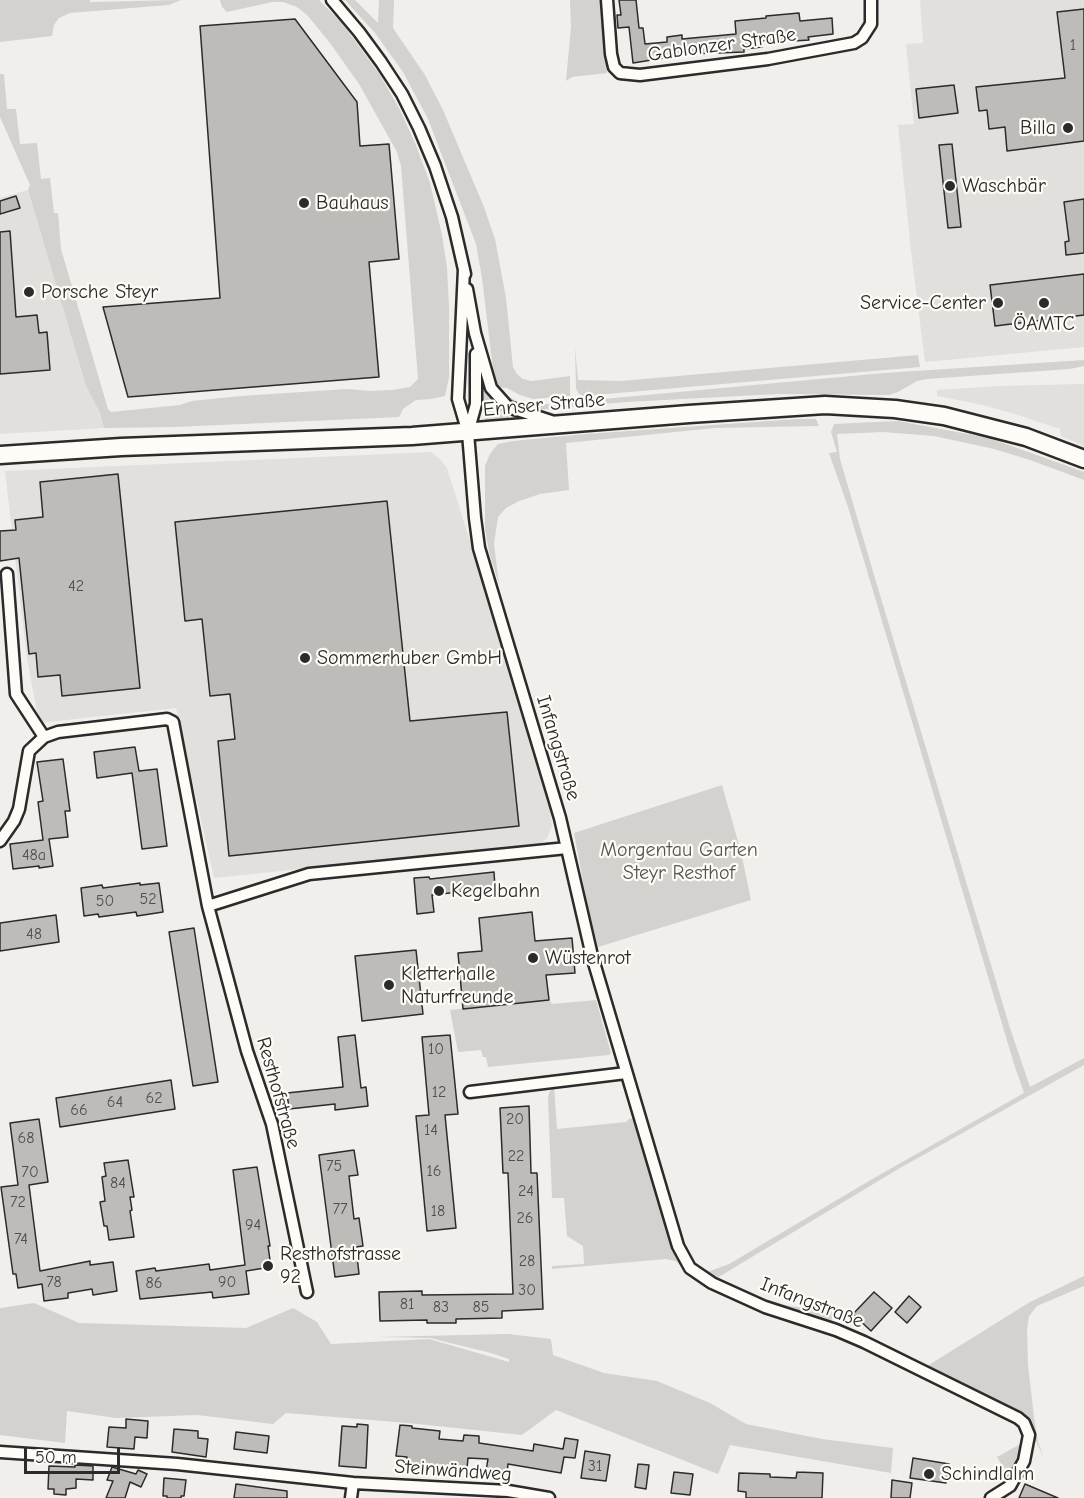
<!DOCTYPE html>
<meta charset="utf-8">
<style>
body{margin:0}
#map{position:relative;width:1084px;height:1498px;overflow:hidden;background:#f0efeb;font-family:"Comic Neue",sans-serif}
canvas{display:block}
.scale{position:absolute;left:24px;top:1447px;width:96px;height:27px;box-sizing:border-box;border:3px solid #2b2b2b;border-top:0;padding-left:8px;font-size:18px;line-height:21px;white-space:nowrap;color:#2b2b2b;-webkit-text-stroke:4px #fdfcf7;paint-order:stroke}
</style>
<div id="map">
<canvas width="1084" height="1498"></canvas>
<div class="scale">50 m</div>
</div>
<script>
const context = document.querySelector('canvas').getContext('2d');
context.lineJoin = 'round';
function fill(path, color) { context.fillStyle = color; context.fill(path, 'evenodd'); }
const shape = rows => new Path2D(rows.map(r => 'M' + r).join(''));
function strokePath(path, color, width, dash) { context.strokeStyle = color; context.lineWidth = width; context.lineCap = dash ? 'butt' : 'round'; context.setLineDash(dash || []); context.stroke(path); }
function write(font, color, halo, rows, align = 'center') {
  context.font = font + ' "Comic Neue",sans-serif'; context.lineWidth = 4.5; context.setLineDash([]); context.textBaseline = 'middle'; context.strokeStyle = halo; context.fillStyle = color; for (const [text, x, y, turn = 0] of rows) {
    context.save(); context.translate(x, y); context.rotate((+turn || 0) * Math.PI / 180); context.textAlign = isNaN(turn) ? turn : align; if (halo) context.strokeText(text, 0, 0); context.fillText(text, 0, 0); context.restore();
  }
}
fill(shape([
 [920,0,1084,0,1084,347,925,362,911,251,898,125,914,124,906,44,923,43],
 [28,190,86,386,100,413,104,428,0,434,0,198],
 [1084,384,1084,446,1061,436,1060,429,1021,416,983,405,937,396,937,390,1000,386],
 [431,452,440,459,447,468,517,691,550,811,552,826,547,838,540,844,214,878,176,708,39,723,27,658,5,471]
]), '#e1e0dc');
fill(shape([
 [0,0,90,0,90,2,181,0,169,5,70,13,59,18,54,25,52,36,0,42],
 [220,0,319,0,342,23,380,75,400,110,415,143,430,183,442,235,447,268,449,307,449,377,445,396,431,399,416,400,403,409,399,417,175,427,104,428,100,413,86,386,28,190,30,185,0,117,0,74,4,74,7,109,16,109,20,144,37,143,41,179,50,178,54,213,58,213,61,249,108,409,111,412,180,405,192,401,241,396,347,389,370,391,392,390,410,387,418,379,401,166,397,152,359,84,330,43,308,16,297,7,283,2,272,2,227,12,222,7],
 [345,0,355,0,378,23,379,0,394,0,393,28,425,75,443,110,484,207,495,239,506,298,513,367,517,374,523,379,532,381,570,376,570,396,533,399,520,395,507,388,498,387,494,377,482,278,476,244,428,119,403,72,375,33],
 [570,0,602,0,607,73,572,77,566,81,571,26],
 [575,347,578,380,621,381,918,355,920,367,583,396,579,394,576,389],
 [1084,360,1084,366,1070,369,927,379,917,381,898,392,889,395,778,394,626,402,538,410,518,406,508,399,509,397,518,402,532,405,549,404,884,373],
 [485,389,495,404,509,415,509,419,486,420,484,417,482,390],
 [797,419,816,419,819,426,715,428,566,443,569,490,540,494,519,501,506,508,498,517,494,544,499,584,489,552,485,528,485,466,490,454,498,444,513,441,586,434],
 [898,421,989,438,1084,472,1084,480,1030,460,994,449,934,436,883,432,837,434,840,459,874,575,1010,1028,1030,1087,1084,1058,1084,1065,900,1168,717,1278,718,1280,758,1297,789,1306,813,1309,834,1304,831,1325,789,1312,707,1276,699,1269,710,1271,729,1264,874,1178,1024,1093,1014,1064,848,507,829,453,837,452,831,432,834,424],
 [722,785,741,852,751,900,598,947,588,908,574,833],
 [549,1000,552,1004,596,1000,611,1053,609,1055,488,1067,486,1057,483,1057,481,1050,458,1052,450,1010],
 [554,1085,557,1129,626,1122,629,1119,636,1118,671,1237,696,1278,695,1280,676,1261,666,1259,552,1269,552,1266,584,1264,583,1246,567,1236,564,1198,552,1198,548,1098,549,1093],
 [1084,1276,1084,1286,1037,1306,1029,1316,1027,1329,1028,1365,1034,1417,1038,1442,1044,1458,1033,1435,1030,1422,924,1368,1030,1302],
 [34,1303,79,1323,246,1328,293,1308,317,1322,331,1344,429,1339,509,1362,509,1359,491,1353,430,1338,377,1337,508,1334,551,1339,553,1355,604,1373,657,1381,710,1403,746,1424,822,1439,893,1448,891,1473,730,1445,718,1474,556,1410,522,1435,408,1423,286,1413,273,1424,197,1415,116,1418,67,1411,65,1443,0,1435,0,1308],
 [1026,1441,1014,1475,1011,1474,1003,1467,997,1457]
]), '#d3d2cf');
const building = shape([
 [619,0,636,0,639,28,643,28,645,44,667,42,667,37,682,35,682,39,736,34,735,21,766,18,766,16,799,13,800,21,832,18,833,34,808,37,809,40,793,41,793,39,761,41,762,47,744,49,744,52,689,54,633,63,629,27,618,28,617,15,621,15,619,0],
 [1084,9,1084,141,1007,151,1005,127,989,129,987,110,979,111,976,87,1065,78,1057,12,1084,9],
 [295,19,357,102,360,146,389,144,399,259,369,262,379,377,128,397,103,307,220,298,200,26,295,19],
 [954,85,958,113,919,118,916,89,954,85],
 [952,144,961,227,948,228,939,145,952,144],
 [16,196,20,208,0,214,0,201,16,196],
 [1084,199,1084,253,1066,255,1065,242,1069,241,1064,202,1084,199],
 [10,231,16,317,37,315,39,333,47,332,50,370,0,374,0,232,10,231],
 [1084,274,1084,315,995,326,990,285,1084,274],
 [118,474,140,688,62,696,60,675,38,677,36,653,29,654,19,558,0,561,0,531,16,530,15,520,43,517,40,482,118,474],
 [387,501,410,721,507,712,519,826,229,856,218,741,235,739,230,694,210,696,202,619,185,621,175,522,387,501],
 [135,747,139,771,157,769,167,846,142,849,132,773,97,778,94,752,135,747],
 [63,759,70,811,65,811,68,837,49,839,53,866,39,868,39,866,13,869,10,844,43,840,38,802,43,801,37,762,63,759],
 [494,872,495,888,432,895,434,912,417,914,414,878,429,877,430,879,494,872],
 [140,883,140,885,159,883,163,912,137,916,136,912,99,917,98,914,84,916,81,888,102,885,103,888,140,883],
 [532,912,535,941,572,938,575,973,546,975,549,1000,463,1009,458,953,482,951,479,918,532,912],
 [56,915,59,942,0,951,0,923,56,915],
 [194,928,218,1082,193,1086,169,932,194,928],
 [416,950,423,1014,362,1021,355,956,416,950],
 [355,1035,361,1088,366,1087,368,1106,335,1110,335,1104,289,1109,287,1093,343,1087,338,1037,355,1035],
 [450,1035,458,1114,445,1115,456,1228,427,1231,416,1116,429,1115,422,1037,450,1035],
 [171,1080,175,1109,60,1127,56,1098,171,1080],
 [529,1106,531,1173,537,1173,543,1309,502,1311,502,1318,456,1319,456,1323,427,1323,427,1320,380,1321,379,1292,422,1291,422,1295,513,1294,508,1173,503,1173,500,1108,529,1106],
 [39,1119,48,1182,29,1185,40,1271,90,1261,90,1265,113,1262,117,1291,93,1295,92,1289,68,1293,68,1298,44,1301,42,1284,18,1288,16,1274,13,1274,1,1187,18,1185,10,1123,39,1119],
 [354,1150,358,1175,349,1176,354,1219,359,1218,363,1246,356,1247,359,1274,335,1277,319,1155,354,1150],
 [128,1160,134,1197,130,1197,132,1210,130,1211,134,1237,109,1240,107,1226,104,1226,100,1202,105,1201,102,1177,106,1176,104,1163,128,1160],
 [257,1167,270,1246,268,1246,271,1267,246,1271,249,1294,213,1298,212,1292,140,1299,136,1271,155,1268,156,1271,209,1264,210,1270,245,1265,233,1170,257,1167],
 [874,1292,892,1308,871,1331,853,1314,874,1292],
 [909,1296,921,1307,907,1323,895,1312,909,1296],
 [126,1419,148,1421,147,1438,135,1437,134,1449,107,1447,109,1427,126,1428,126,1419],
 [357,1424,368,1425,366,1468,339,1466,342,1426,357,1427,357,1424],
 [400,1425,412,1426,412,1428,440,1431,439,1439,463,1441,464,1435,479,1436,479,1443,533,1451,534,1444,563,1449,565,1438,578,1440,575,1458,564,1457,561,1473,508,1464,507,1474,486,1471,488,1459,468,1458,467,1468,407,1463,407,1457,396,1456,400,1425],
 [174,1429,198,1431,198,1438,208,1439,206,1457,172,1452,174,1429],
 [236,1432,269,1436,267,1453,234,1449,236,1432],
 [585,1451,610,1455,606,1481,581,1478,585,1451],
 [913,1458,949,1464,946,1483,910,1478,913,1458],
 [638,1464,649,1465,646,1489,635,1487,638,1464],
 [75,1465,93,1466,93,1480,76,1479,76,1488,66,1489,66,1495,54,1494,54,1489,48,1489,49,1466,75,1467,75,1465],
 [112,1467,136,1474,138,1470,147,1474,141,1487,130,1482,125,1498,106,1498,113,1481,107,1480,112,1467],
 [674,1472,693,1474,690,1495,671,1493,674,1472],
 [797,1472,823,1473,822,1498,746,1498,746,1492,738,1491,739,1473,770,1474,770,1477,796,1478,797,1472],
 [164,1478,186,1480,184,1496,181,1496,181,1498,167,1498,167,1496,163,1496,164,1478],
 [892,1480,912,1483,910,1498,891,1498,892,1480],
 [236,1484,287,1491,287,1498,234,1498,236,1484],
 [1025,1484,1058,1498,1019,1498,1025,1484]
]);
fill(building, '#bdbcb8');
strokePath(building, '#2b2b2b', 1.5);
const minor = shape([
 [332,0,359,32,381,62,402,94,419,128,435,166,452,217,465,274],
 [607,0,611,54,614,67,620,73,640,75,768,59,854,43,862,38,871,24,871,0],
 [464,269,458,399,468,433,475,518,479,548,560,818,592,956,678,1246,690,1268,712,1283,765,1307,836,1330,864,1342,1018,1418,1024,1423,1029,1435,1024,1461,1010,1486,991,1498],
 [467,289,475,333,491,388,508,407,551,421],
 [468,433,476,404,476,354],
 [7,574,16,694,44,737],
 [0,841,14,821,19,809,29,751,44,737,58,732,167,719,173,722,208,906,247,1051,272,1124,307,1292],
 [208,906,309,874,567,848],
 [470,1092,626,1073],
 [0,1452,177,1464,353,1483,508,1491,549,1498],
 [351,1498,353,1483]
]);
const primary = shape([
 [0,455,121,447,412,436,689,414,825,405,895,409,944,416,1026,437,1084,459]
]);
strokePath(minor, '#2b2b2b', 15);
strokePath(primary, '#2b2b2b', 21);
strokePath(minor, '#fdfcf7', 10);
strokePath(primary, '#fdfcf7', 16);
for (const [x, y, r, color] of [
 [1068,128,6,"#2b2b2b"],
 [950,186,6,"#2b2b2b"],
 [304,203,6,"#2b2b2b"],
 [29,292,6,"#2b2b2b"],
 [998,303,6,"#2b2b2b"],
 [1044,303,6,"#2b2b2b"],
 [305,658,6,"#2b2b2b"],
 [439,891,6,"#2b2b2b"],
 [533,958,6,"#2b2b2b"],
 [389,985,6,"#2b2b2b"],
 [268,1266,6,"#2b2b2b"],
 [929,1474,6,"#2b2b2b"]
]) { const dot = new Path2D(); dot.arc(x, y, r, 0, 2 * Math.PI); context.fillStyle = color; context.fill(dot); strokePath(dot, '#fdfcf7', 2); }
write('16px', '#504f4e', null, [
 ["1",1073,45],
 ["42",76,586],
 ["48a",34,855],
 ["52",148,899],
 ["50",105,901],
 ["48",34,934],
 ["10",436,1049],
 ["12",439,1092],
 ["62",154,1098],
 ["64",115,1102],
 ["66",79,1110],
 ["20",515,1119],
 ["14",431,1130],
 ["68",26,1138],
 ["22",516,1156],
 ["75",334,1166],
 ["16",434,1171],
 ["70",30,1172],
 ["84",118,1183],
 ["24",526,1191],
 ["72",18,1202],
 ["77",340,1209],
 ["18",438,1211],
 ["26",525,1218],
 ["94",253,1225],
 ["74",21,1239],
 ["28",527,1261],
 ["78",54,1282],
 ["90",227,1282],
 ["86",154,1283],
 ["30",527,1290],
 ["81",407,1304],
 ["83",441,1307],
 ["85",481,1307],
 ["31",595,1466]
]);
write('20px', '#2b2b2b', '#fdfcf7', [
 ["Gablonzer Straße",722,45,-8],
 ["Ennser Straße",544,405,-5],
 ["Infangstraße",558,748,73],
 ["Resthofstraße",278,1093,74],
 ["Infangstraße",812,1303,21],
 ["Steinwändweg",453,1471,4]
]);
write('20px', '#2b2b2b', '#fdfcf7', [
 ["Billa",1056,128,"right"],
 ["Waschbär",962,186],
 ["Bauhaus",316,203],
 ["Porsche Steyr",41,292],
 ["Service-Center",986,303,"right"],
 ["ÖAMTC",1044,324,"center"],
 ["Sommerhuber GmbH",317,658],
 ["Kegelbahn",451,891],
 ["Wüstenrot",545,958],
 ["Kletterhalle",401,974],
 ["Naturfreunde",401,997],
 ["Resthofstrasse",280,1254],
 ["92",280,1277],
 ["Schindlalm",941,1474]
], 'left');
write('20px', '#555554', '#fdfcf7', [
 ["Morgentau Garten",679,850],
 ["Steyr Resthof",679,873]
]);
</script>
